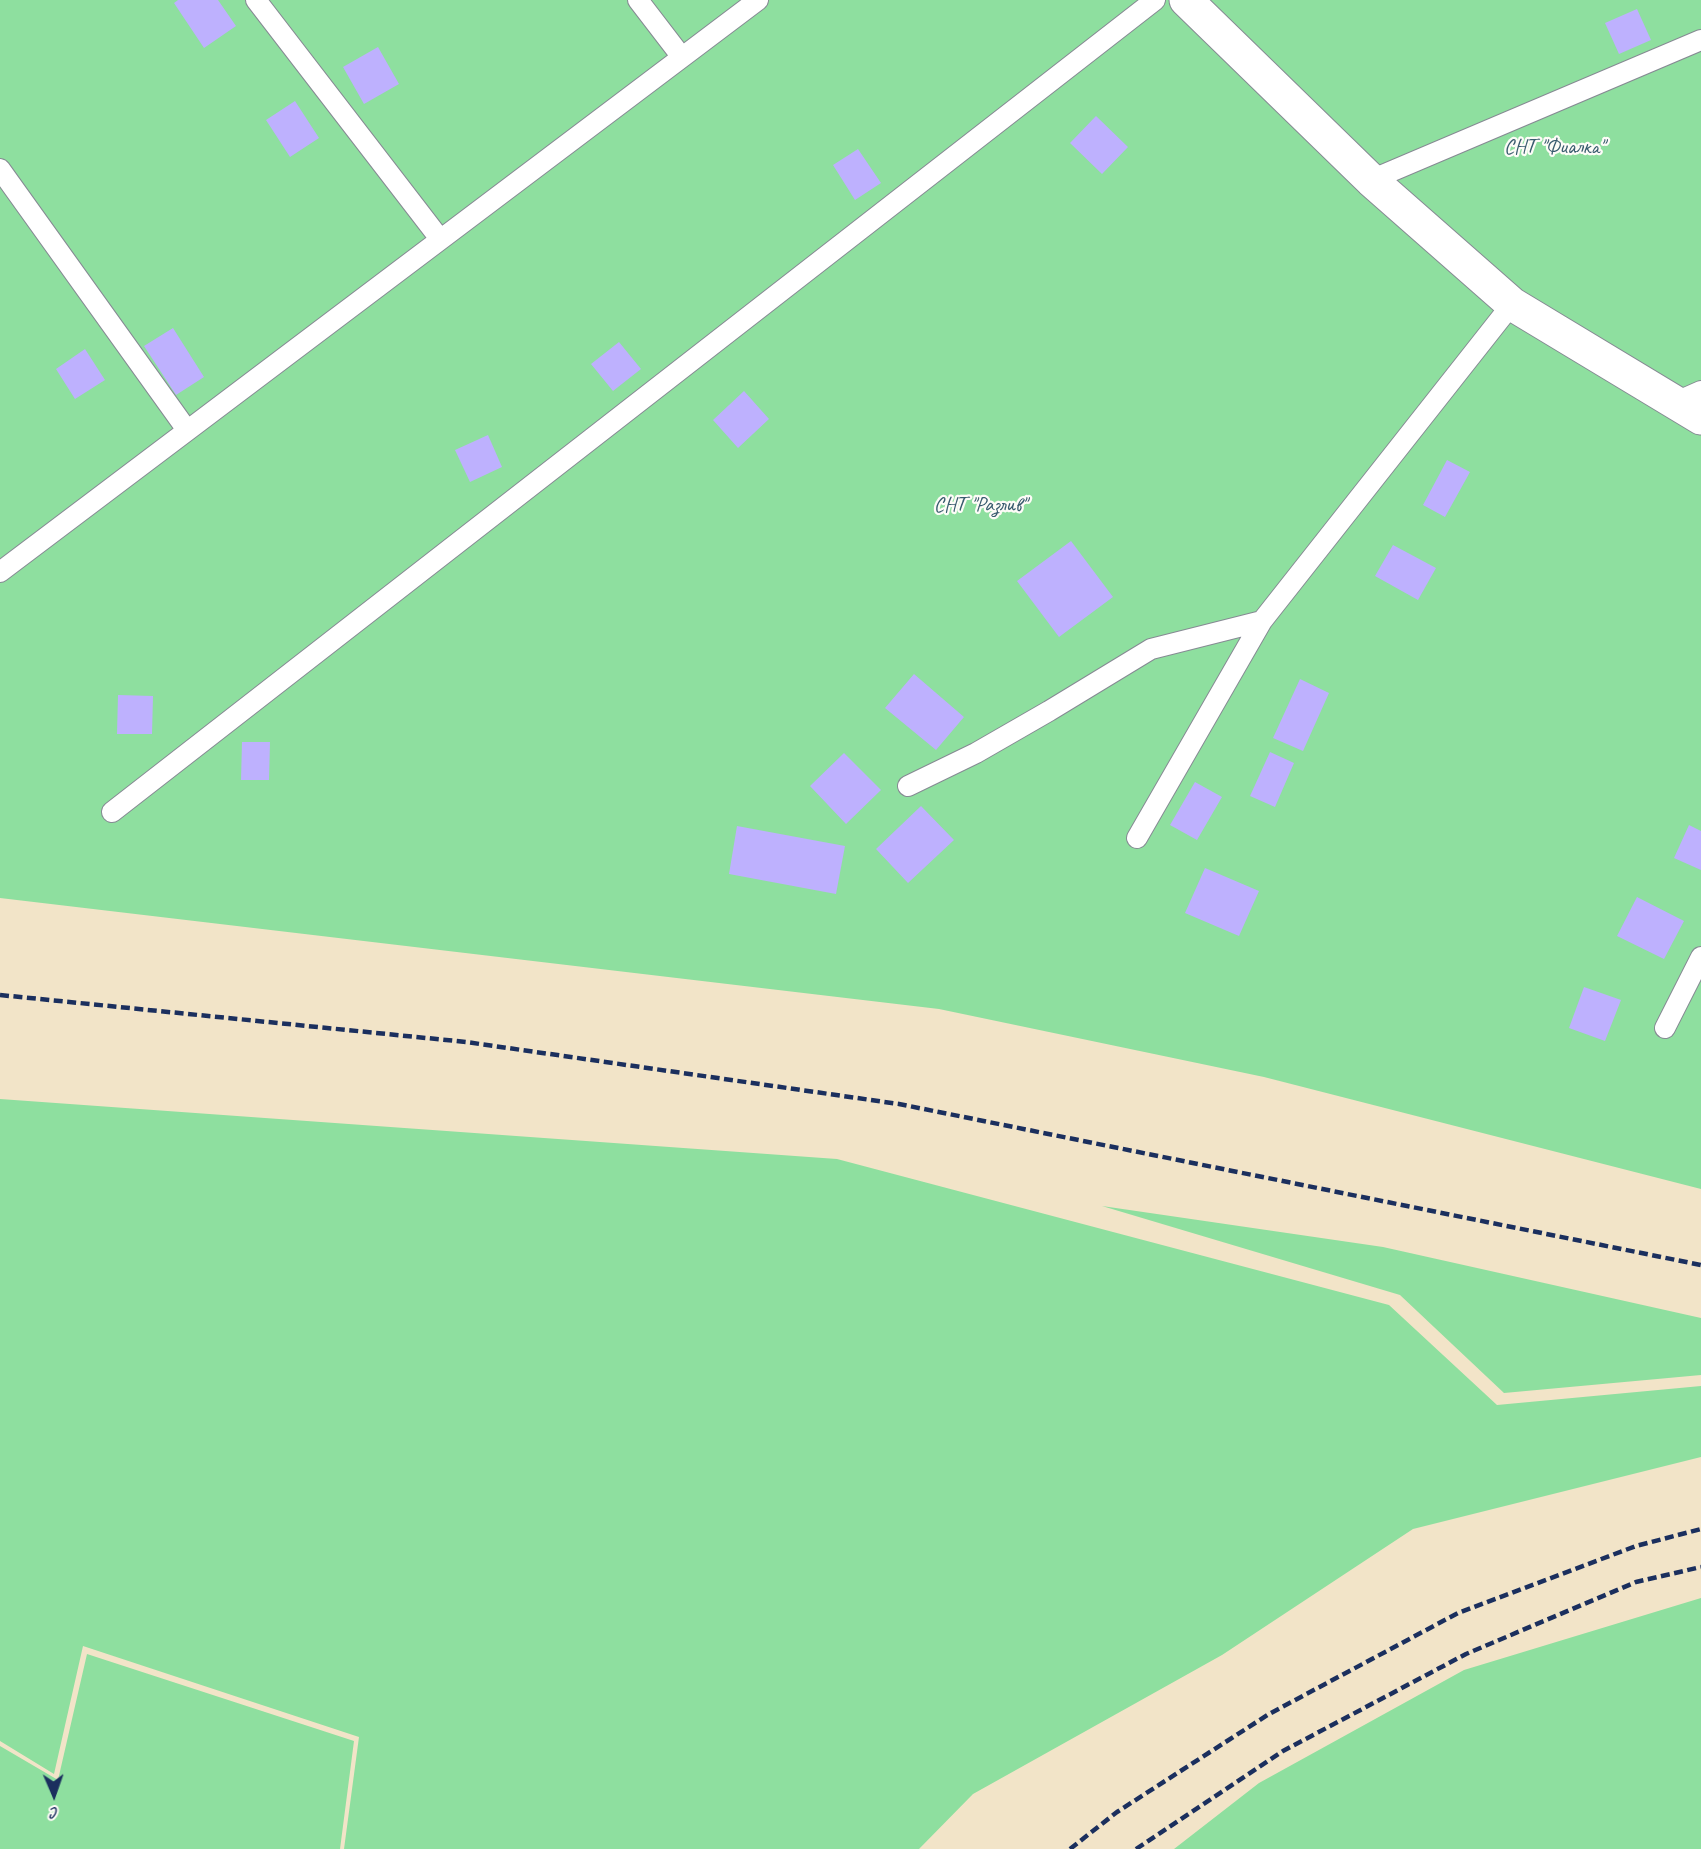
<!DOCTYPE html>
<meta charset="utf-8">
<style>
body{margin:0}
#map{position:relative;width:1701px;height:1849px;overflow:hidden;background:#f2e4c8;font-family:Caveat,sans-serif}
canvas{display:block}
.north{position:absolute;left:24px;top:1765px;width:60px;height:60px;-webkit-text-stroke:4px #fdfcf7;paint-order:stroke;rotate:178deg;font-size:16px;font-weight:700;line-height:24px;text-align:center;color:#1b2f5e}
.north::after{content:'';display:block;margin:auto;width:21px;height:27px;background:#1b2f5e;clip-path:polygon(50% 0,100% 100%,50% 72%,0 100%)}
</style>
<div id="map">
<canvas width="1701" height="1849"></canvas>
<div class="north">С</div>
</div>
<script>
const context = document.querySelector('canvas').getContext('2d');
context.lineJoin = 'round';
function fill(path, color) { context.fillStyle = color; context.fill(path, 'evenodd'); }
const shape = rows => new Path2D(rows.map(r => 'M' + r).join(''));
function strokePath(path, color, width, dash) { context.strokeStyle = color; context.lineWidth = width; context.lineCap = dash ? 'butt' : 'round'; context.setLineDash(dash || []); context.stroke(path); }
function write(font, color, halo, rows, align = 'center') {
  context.font = font + ' Caveat,sans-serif'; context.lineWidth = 4.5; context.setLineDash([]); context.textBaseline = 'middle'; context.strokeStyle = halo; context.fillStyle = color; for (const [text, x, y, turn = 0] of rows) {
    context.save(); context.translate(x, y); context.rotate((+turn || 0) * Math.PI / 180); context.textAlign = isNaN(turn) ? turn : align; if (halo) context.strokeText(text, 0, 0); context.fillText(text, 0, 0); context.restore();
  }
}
fill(shape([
 [0,0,1701,0,1701,1189,1264,1077,939,1009,0,898],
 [0,1099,837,1159,1389,1305,1497,1405,1701,1386,1701,1457,1413,1529,1222,1655,973,1794,919,1849,344,1849,359,1737,83,1646,54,1774,0,1741],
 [1102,1206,1383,1247,1701,1318,1701,1375,1504,1393,1400,1295],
 [1701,1598,1701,1849,1174,1849,1259,1783,1464,1670],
 [87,1654,354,1741,340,1849,0,1849,0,1746,58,1780]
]), '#8edf9f');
fill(shape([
 [178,0,218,0,236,26,204,48,174,3],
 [1637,9,1651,40,1619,54,1605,23],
 [378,47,399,84,364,104,343,67],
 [295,101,319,138,290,157,266,120],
 [1096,116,1128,147,1102,174,1070,143],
 [858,149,881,183,855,200,833,165],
 [173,328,204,377,176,395,144,346],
 [619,342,641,369,613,391,591,364],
 [85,349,105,380,75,399,56,369],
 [744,391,769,419,738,448,713,420],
 [488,435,502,467,470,482,455,450],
 [1447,460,1470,472,1445,517,1423,505],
 [1071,541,1113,597,1059,637,1017,581],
 [1393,545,1436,568,1418,600,1375,576],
 [914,674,964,717,936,750,885,708],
 [1300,679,1329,693,1303,751,1273,738],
 [118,695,153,696,152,734,117,734],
 [242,742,270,742,269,780,241,780],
 [1270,752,1294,763,1275,807,1250,796],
 [844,753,881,790,846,824,810,786],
 [1195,782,1222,797,1197,840,1170,825],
 [921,806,954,840,908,883,876,849],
 [1689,825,1701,831,1701,870,1674,858],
 [737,826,845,846,836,894,729,874],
 [1205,868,1259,891,1239,936,1185,913],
 [1637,897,1684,921,1664,959,1617,936],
 [1584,987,1621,1000,1605,1041,1569,1028]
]), '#beb1fe');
const service = shape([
 [256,0,440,239],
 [638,0,681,56],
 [0,169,187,430],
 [1371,180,1701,40],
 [1676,402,1701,391],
 [0,572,758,0],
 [908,786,976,753,1049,711,1151,649,1262,621],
 [112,812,1155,0],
 [1137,838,1262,621,1512,304],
 [1665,1028,1701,957]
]);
const minor = shape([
 [1186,0,1371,180,1512,304,1701,418]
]);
strokePath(service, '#868a93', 22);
strokePath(minor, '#868a93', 35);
strokePath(service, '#fff', 20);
strokePath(minor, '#fff', 33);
strokePath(shape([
 [0,995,466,1042,899,1104,1701,1265],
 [1070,1849,1117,1812,1269,1714,1458,1613,1636,1546,1701,1529],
 [1136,1849,1283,1751,1466,1654,1636,1582,1701,1567]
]), '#1b2f5e', 4.5, [9, 4.5]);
write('21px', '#385b6e', '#fdfcf7', [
 ["СНТ \"Фиалка\"",1554,147],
 ["СНТ \"Разлив\"",980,505]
]);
</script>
